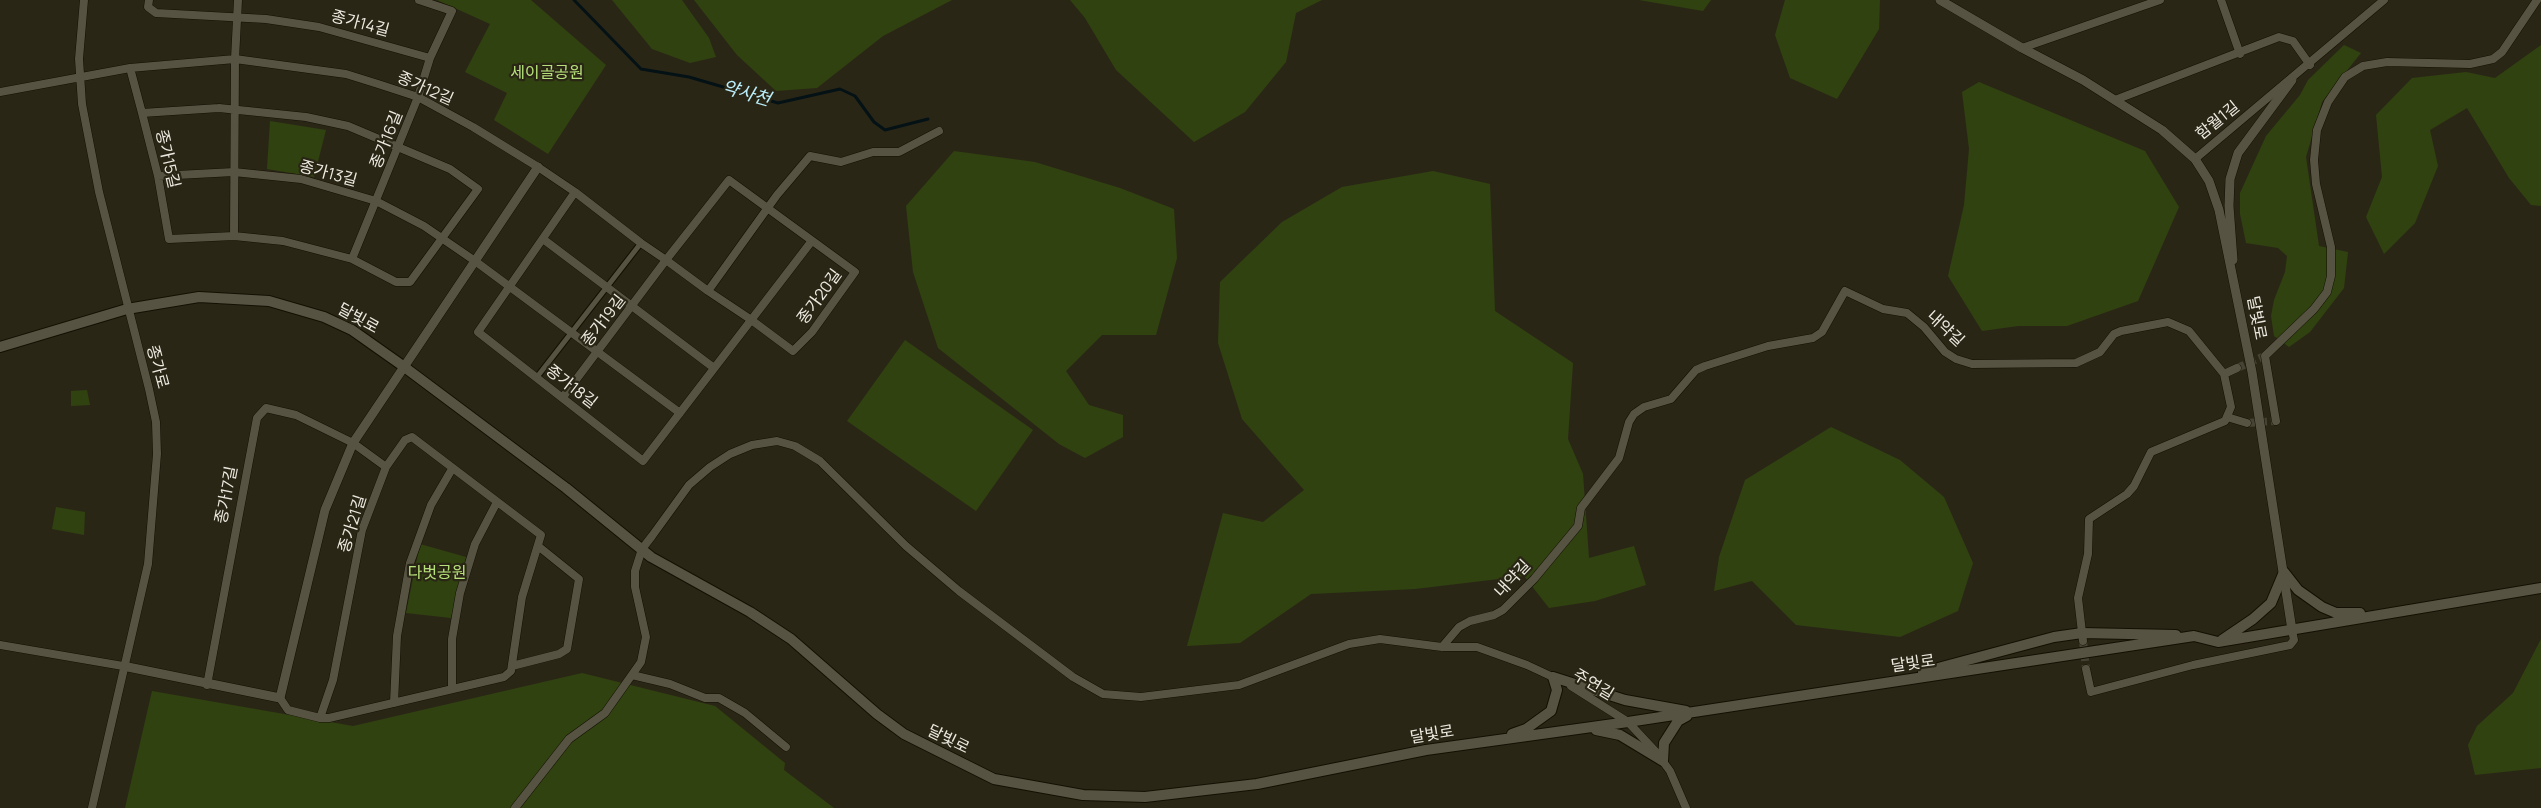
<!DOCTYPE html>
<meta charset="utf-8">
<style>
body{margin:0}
canvas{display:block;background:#2a2616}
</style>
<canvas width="2541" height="808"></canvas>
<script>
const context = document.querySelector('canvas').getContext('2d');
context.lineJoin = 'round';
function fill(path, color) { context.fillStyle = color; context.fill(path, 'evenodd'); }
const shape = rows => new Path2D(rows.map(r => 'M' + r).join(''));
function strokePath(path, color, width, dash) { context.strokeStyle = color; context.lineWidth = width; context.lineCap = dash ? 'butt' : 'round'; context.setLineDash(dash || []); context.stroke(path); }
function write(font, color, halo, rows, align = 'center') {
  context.font = font + ' Manrope,"Noto Sans KR",sans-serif'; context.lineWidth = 4.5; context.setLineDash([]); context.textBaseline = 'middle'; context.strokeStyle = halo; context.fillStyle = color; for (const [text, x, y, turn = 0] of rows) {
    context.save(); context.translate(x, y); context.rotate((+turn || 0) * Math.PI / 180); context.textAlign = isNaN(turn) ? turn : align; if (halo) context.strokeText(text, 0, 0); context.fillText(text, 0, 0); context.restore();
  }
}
fill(shape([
 [437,0,531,0,606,65,548,154,494,120,507,93,465,72,490,24],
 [612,0,682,0,709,38,716,57,690,63,652,49],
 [694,0,952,0,883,36,817,88,776,91,737,55],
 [1070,0,1322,0,1296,13,1286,62,1245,112,1194,142,1116,70,1085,18],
 [1639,0,1711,0,1703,11],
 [1785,0,1880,0,1879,29,1837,99,1790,78,1775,35],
 [2344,45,2361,53,2322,102,2306,157,2319,246,2348,252,2344,288,2310,332,2289,347,2274,336,2271,316,2274,300,2285,272,2287,256,2278,248,2246,243,2240,214,2240,193,2266,136,2300,95,2308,80],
 [2541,45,2541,206,2531,205,2509,178,2467,108,2430,130,2438,166,2415,223,2384,254,2366,217,2382,177,2376,115,2412,78,2466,72,2495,78],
 [1979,82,2145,151,2179,207,2138,301,2067,326,2018,326,1982,331,1948,276,1964,205,1969,149,1962,92],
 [270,121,326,130,314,177,267,169],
 [954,151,1035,162,1120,188,1174,209,1177,258,1156,335,1102,335,1066,371,1089,405,1123,415,1123,437,1085,458,1059,444,938,348,913,272,906,206],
 [1433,171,1490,184,1495,311,1573,363,1568,439,1583,474,1589,558,1634,546,1646,585,1595,601,1549,608,1524,576,1415,589,1311,594,1240,643,1187,646,1223,513,1263,522,1304,490,1242,419,1218,343,1220,282,1282,222,1342,187],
 [905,340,1033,430,976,511,847,421],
 [87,390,90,405,71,406,71,391],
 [1831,427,1900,460,1944,497,1973,563,1958,611,1900,637,1796,625,1752,581,1714,591,1719,557,1745,480],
 [56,507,85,512,84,535,52,529],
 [420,544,466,557,451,618,406,613],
 [2541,639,2541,768,2475,775,2468,745,2477,726,2513,693],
 [582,673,715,706,785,763,784,770,834,808,125,808,152,691,353,726]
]), '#304210');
strokePath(shape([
 [574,0,641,69,689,77,778,103,840,89,855,96,874,122,885,130,928,119]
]), '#041115', 3);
strokePath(shape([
 [2237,368,2265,356],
 [2247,423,2276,421],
 [2083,641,2086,669]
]), '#474334', 8, [8, 4]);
const pedestrian = shape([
 [537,377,641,243]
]);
const minor = shape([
 [84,0,79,59,82,104,99,192,149,389,156,422,157,454,148,564,92,808],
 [149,0,148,7,156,13,266,19,319,27,430,58,452,11,419,0],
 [2221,0,2240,54],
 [2022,48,2160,0],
 [130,68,142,113],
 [0,92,130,68,235,59,346,74,378,84,418,97,473,127,538,167,575,192,641,243,666,260,708,291,750,319,793,351,812,332,855,272,729,180,666,260,563,397],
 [2115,100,2279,37,2293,41,2310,65],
 [219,108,306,117,348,126,450,169,478,189,410,282,396,282,352,259,283,241,234,236,169,239,158,176,142,113,219,108],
 [2195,159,2384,0],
 [158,176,234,172,301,179,376,201,424,226,475,261,680,413],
 [575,192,478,332,643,461,811,242],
 [234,236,235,59,238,0],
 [543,239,714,368],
 [352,259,418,97,430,58],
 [708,291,777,195,810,156,841,162,873,152,899,152,939,131],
 [2224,374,2237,368],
 [2227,417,2247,423],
 [2276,421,2265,356,2314,309,2327,292,2331,276,2331,247,2316,184,2314,160,2317,130,2328,102,2345,77,2363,66,2387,62,2470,64,2493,59,2502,52,2537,0],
 [0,645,123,666],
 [1442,647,1459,627,1470,621,1494,615,1503,610,1534,579,1578,526,1581,508,1619,458,1629,422,1634,414,1644,407,1671,399,1696,370,1705,366,1768,346,1813,338,1822,332,1845,291,1883,309,1907,313,1924,327,1945,352,1956,359,1972,364,2076,363,2100,352,2114,334,2121,331,2168,322,2189,331,2224,374,2231,407,2225,421,2151,452,2134,486,2127,494,2089,519,2088,554,2078,598,2083,641],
 [512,666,559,654,567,649,579,579,538,546],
 [2086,669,2091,692,2193,665,2290,645,2294,640,2292,630],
 [632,675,670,684,705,698,719,698,745,713,786,747],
 [207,685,257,418,266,408,296,415,353,443,386,467],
 [1571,686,1628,722,1656,752,1670,771,1686,808],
 [452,688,452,639,460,593,475,544,497,502],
 [280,698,288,710,320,718,329,718,504,677,511,671,522,597,541,535,412,437,405,440,386,467,362,530,333,680,320,718],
 [394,703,397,636,410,563,431,505,452,469],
 [515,808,569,739,605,713,641,662,646,637,635,587,635,571,642,549,652,536,689,485,710,467,730,454,752,445,777,441,795,446,820,461,906,546,959,591,1073,677,1103,694,1141,697,1239,685,1349,644,1380,639,1442,647,1477,647,1527,665,1557,679]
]);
const tertiary = shape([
 [1940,0,2022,48,2083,80,2162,130,2195,159,2209,181,2219,210,2252,372,2292,630],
 [2233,260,2229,206,2230,179,2238,153,2292,80],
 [123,666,280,698,325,510,353,443,538,167]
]);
const secondary = shape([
 [0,347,127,309,199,297,269,301,324,317,352,330,403,366,566,488,651,557,750,612,791,639,877,714,904,734,994,779,1083,795,1145,797,1257,784,1426,750,1628,722,2194,636,2218,642,2541,588],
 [2284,572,2298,590,2322,607,2336,613,2360,613],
 [2222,640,2253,619,2271,603,2284,572],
 [1923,672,2054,637,2082,633,2176,635],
 [1553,677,1625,700,1686,711],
 [1596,730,1620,735,1663,761,1664,743,1678,721,1687,716],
 [1512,734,1526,729,1551,711,1557,690,1553,677]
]);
strokePath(pedestrian, '#130f02', 7);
strokePath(minor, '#130f02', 9);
strokePath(tertiary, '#130f02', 10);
strokePath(secondary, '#130f02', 12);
strokePath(pedestrian, '#575342', 5);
strokePath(minor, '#575342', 8);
strokePath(tertiary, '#575342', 9);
strokePath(secondary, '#575342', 10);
write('16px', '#eceae0', '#2a2616', [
 ["종가14길",360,24,15],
 ["종가12길",425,89,24],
 ["함월1길",2218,121,-39],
 ["종가16길",387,140,-68],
 ["종가15길",167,159,77],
 ["종가13길",328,174,15],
 ["종가20길",820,297,-54],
 ["달빛로",2256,318,79],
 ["달빛로",358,319,29],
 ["종가19길",604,321,-52],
 ["내약길",1945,329,43],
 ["종가로",157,367,75],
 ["종가18길",571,387,38],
 ["종가17길",227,495,-79],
 ["종가21길",353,524,-73],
 ["내약길",1513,579,-47],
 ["달빛로",1913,664,-8],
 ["주연길",1593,685,31],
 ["달빛로",1432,735,-9],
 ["달빛로",948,740,26]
]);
write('16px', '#b6e079', '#2a2616', [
 ["세이골공원",547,74],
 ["다벗공원",437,574]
]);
write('italic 18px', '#baeefa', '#2a2616', [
 ["약사천",746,94,16]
]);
</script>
